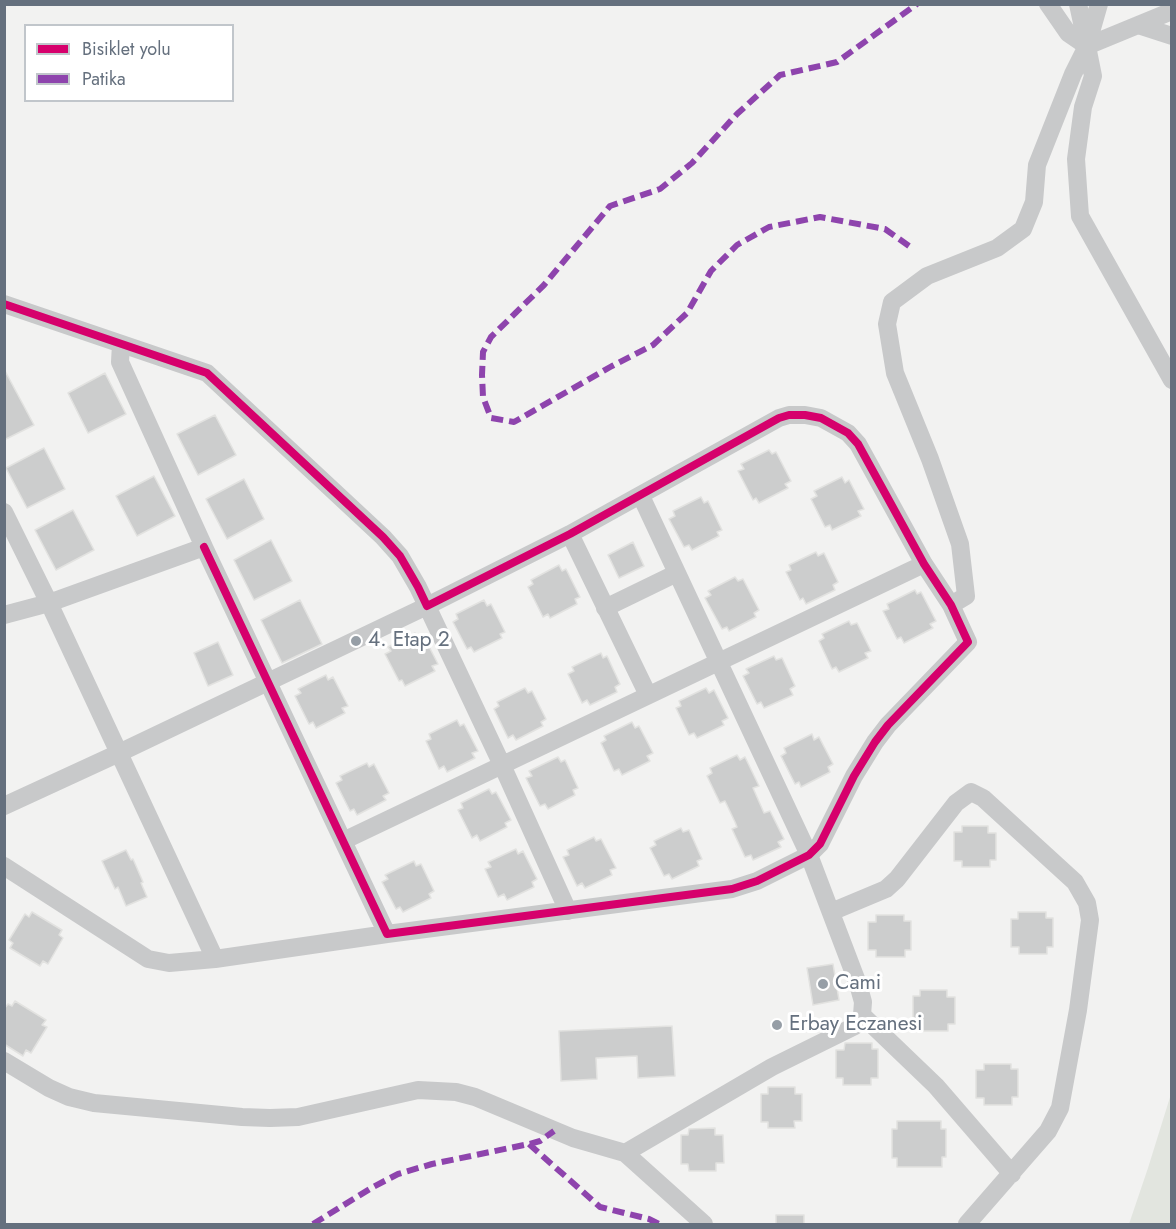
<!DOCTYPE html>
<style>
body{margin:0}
#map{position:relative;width:1176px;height:1229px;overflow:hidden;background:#f2f2f1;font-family:Jost,sans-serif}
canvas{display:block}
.frame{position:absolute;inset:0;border:6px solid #65707e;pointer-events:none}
.legend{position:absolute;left:24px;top:24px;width:210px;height:78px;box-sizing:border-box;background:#fff;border:2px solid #c1c6cb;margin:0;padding:8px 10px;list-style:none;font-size:18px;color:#65707e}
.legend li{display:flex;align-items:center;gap:12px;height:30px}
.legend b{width:30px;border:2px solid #c1c6cb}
</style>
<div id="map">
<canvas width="1176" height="1229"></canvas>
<div class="frame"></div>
<ul class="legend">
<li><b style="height:8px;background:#d6006c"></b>Bisiklet yolu</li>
<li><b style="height:8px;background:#8e44ad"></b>Patika</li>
</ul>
</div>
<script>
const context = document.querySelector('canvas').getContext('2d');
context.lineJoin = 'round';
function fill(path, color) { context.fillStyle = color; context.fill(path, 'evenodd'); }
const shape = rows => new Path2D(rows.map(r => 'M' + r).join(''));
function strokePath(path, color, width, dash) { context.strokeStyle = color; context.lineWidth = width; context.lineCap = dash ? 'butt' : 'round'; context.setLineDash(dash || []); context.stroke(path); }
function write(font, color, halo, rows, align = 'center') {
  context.font = font + ' Jost,sans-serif'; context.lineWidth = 6; context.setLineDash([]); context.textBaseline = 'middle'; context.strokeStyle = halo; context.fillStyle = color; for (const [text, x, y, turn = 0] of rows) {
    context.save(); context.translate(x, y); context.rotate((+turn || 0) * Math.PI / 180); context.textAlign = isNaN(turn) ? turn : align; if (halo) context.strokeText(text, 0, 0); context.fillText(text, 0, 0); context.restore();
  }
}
fill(shape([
 [1171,1094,1171,1224,1129,1224,1148,1168]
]), '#e2e5df');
const building = shape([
 [4,369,34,425,4,440,4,369],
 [105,373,126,414,88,433,68,393,105,373],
 [215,415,236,455,198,475,177,434,215,415],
 [44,448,65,489,27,508,6,468,44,448],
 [769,450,772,454,776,452,791,481,785,484,788,488,759,503,756,498,753,500,738,471,744,469,741,464,769,450],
 [154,476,175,516,137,536,116,496,154,476],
 [842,477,845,483,849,480,864,509,858,511,861,516,832,530,830,525,825,527,811,499,817,496,814,491,842,477],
 [244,479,264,519,227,539,206,499,244,479],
 [701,497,704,503,708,501,722,530,717,532,719,536,692,550,689,545,684,547,669,519,675,516,673,511,701,497],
 [73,510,94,550,56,570,35,530,73,510],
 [271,540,292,581,254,600,234,560,271,540],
 [633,542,644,566,619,578,608,555,633,542],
 [816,552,818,556,824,553,838,582,833,585,835,590,806,604,803,598,800,600,786,572,791,570,789,565,816,552],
 [559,565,562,571,566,569,580,597,575,599,577,604,550,618,548,614,543,617,528,587,533,584,531,580,559,565],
 [735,577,738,581,743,579,759,610,754,613,756,617,729,631,727,627,722,629,705,598,711,595,708,591,735,577],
 [915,590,917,594,921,592,936,621,930,624,933,628,904,643,901,637,897,639,883,611,889,609,887,604,915,590],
 [300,600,322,644,282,663,261,620,300,600],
 [484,600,487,606,491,604,505,632,500,634,502,638,474,652,471,647,467,649,453,622,458,619,456,614,484,600],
 [849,621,851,625,857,623,871,651,865,653,868,658,839,672,836,667,832,669,819,641,824,638,822,634,849,621],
 [415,633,418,638,423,635,438,664,432,666,435,671,405,686,402,680,399,681,385,654,391,651,388,647,415,633],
 [218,642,233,675,208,686,194,653,218,642],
 [601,653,603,658,607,656,620,684,615,687,617,692,590,705,587,700,582,703,568,674,574,671,572,667,601,653],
 [774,656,776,660,782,658,795,686,790,689,793,695,764,708,761,702,757,704,743,676,749,673,746,669,774,656],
 [326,675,328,680,333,677,348,706,342,708,345,713,316,728,313,722,309,724,295,696,301,693,298,689,326,675],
 [525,688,528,693,532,691,546,719,541,722,543,726,516,740,513,735,508,738,494,709,499,706,497,702,525,688],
 [706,688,709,693,714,690,728,718,722,721,724,725,697,738,694,733,689,735,676,708,681,706,679,701,706,688],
 [457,720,460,726,464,724,478,751,472,753,475,758,447,772,444,766,439,769,426,741,431,739,429,734,457,720],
 [632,722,635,728,639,726,653,753,647,756,650,761,622,775,619,769,614,771,601,743,606,740,604,736,632,722],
 [812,734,814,740,819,737,833,764,828,767,830,772,801,787,799,782,795,784,781,756,786,753,784,748,812,734],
 [737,755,740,760,745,757,759,786,753,788,764,813,770,811,784,839,778,842,781,847,753,860,751,855,745,857,732,829,737,827,735,822,725,801,720,803,707,776,712,773,710,768,737,755],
 [558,757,561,762,565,760,578,788,573,790,575,795,548,809,545,804,540,806,526,778,532,776,529,771,558,757],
 [367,763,369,767,374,764,389,793,383,796,386,800,357,815,354,809,350,811,336,783,342,780,340,776,367,763],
 [489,789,492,794,496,792,511,820,505,823,507,827,480,841,477,835,472,838,458,810,463,808,461,803,489,789],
 [962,826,988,826,988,833,996,833,996,860,990,860,990,867,962,867,962,861,954,861,954,832,962,832,962,826],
 [681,828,683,832,689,830,702,859,697,861,699,866,672,879,669,874,664,876,650,848,656,845,654,841,681,828],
 [594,837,596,841,601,839,616,868,610,870,612,875,585,888,582,883,577,886,563,857,569,855,567,850,594,837],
 [516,849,518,854,523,851,537,879,532,882,534,887,507,900,504,894,498,897,485,869,491,867,488,862,516,849],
 [126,850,131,860,133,859,143,882,141,883,147,897,126,906,118,887,115,889,102,861,126,850],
 [414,861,416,866,421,864,434,891,429,894,431,898,403,912,400,907,396,909,382,882,388,879,385,875,414,861],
 [32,912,62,930,59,935,63,938,48,964,43,961,40,966,10,948,13,943,9,940,25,914,29,917,32,912],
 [1018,912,1046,912,1046,918,1053,918,1053,947,1047,947,1047,954,1019,954,1019,947,1011,947,1011,919,1018,919,1018,912],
 [876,915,904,915,904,921,911,921,911,950,905,950,905,957,876,957,876,950,868,950,868,922,876,922,876,915],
 [833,964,839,1000,813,1005,807,968,833,964],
 [920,990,947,990,947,997,955,997,955,1024,948,1024,948,1031,920,1031,920,1025,913,1025,913,996,920,996,920,990],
 [15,1001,46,1020,42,1025,47,1027,31,1053,26,1050,23,1056,4,1044,4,1009,8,1004,12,1006,15,1001],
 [672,1026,675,1076,638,1078,637,1056,596,1058,597,1079,561,1081,559,1031,672,1026],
 [845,1043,872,1043,872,1049,878,1049,878,1078,871,1078,871,1085,843,1085,843,1078,836,1078,836,1050,844,1050,845,1043],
 [984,1064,1011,1064,1011,1069,1018,1069,1018,1097,1012,1097,1012,1105,984,1105,984,1098,976,1098,976,1070,984,1070,984,1064],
 [768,1087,795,1087,795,1094,802,1094,802,1121,794,1121,795,1128,768,1128,768,1122,761,1122,761,1094,768,1094,768,1087],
 [897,1121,941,1121,941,1129,946,1129,946,1157,942,1157,942,1167,897,1167,897,1158,892,1158,892,1129,897,1129,897,1121],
 [715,1128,715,1135,723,1135,724,1163,716,1163,716,1171,689,1171,688,1164,681,1164,681,1135,688,1135,689,1129,715,1128],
 [776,1215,804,1215,804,1224,776,1224,776,1215]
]);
fill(building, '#cccdcd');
strokePath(building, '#e2e2e0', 1.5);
strokePath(shape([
 [1048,4,1068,33,1087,46,1093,76,1083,107,1076,159,1080,216,1172,380],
 [1078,4,1087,46,1099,4],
 [1138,25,1172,36],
 [4,304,207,373,383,537,400,556,418,587,427,606,570,534,779,418,789,415,805,415,821,418,848,433,858,444,924,564,951,605,968,642,888,725,875,742,854,776,820,844,809,855,757,881,732,889,387,934,204,547],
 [121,344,120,362,204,547,49,603,215,959,387,934],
 [4,512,49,603,4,615],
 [570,534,648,695],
 [951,605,966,596,960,544,930,459,895,373,887,324,892,302,927,276,997,248,1023,229,1034,202,1037,165,1073,74,1087,46,1172,11],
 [605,608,677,573],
 [4,806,119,753,427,606,502,765,568,911],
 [343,841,924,564],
 [4,866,148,959,169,963,215,959],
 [831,912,886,889,897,879,956,803,971,792,983,798,1075,882,1087,903,1090,920,1078,1010,1060,1108,1048,1131,967,1224],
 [862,1015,936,1086,1012,1174],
 [4,1061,49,1088,69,1097,94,1103,242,1117,270,1118,298,1117,418,1090,456,1092,475,1097,573,1138,625,1153,704,1224],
 [625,1153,772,1067,855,1026,862,1015,863,1002,858,984,809,855,641,496]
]), '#c8c9ca', 18);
strokePath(shape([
 [909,246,885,229,820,217,769,227,737,245,711,271,687,313,653,345,612,366,514,422,491,418,483,397,482,375,483,352,491,337,544,285,610,206,660,189,692,163,737,114,780,75,837,62,917,4],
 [529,1144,600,1207,649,1219,659,1224],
 [313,1224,373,1187,398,1174,432,1164,529,1144,540,1141,554,1131]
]), '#8e44ad', 6, [12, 6]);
strokePath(shape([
 [4,304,207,373,383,537,400,556,418,587,427,606,570,534,779,418,789,415,805,415,821,418,848,433,858,444,924,564,951,605,968,642,888,725,875,742,854,776,820,844,809,855,757,881,732,889,387,934,204,547]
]), '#d6006c', 8);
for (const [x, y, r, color] of [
 [356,641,6,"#969ea6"],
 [823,984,6,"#969ea6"],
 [777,1025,6,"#969ea6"]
]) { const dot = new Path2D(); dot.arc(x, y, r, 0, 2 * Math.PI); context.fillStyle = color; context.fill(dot); strokePath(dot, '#fff', 2); }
write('21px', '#65707e', '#fff', [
 ["4. Etap 2",368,641],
 ["Cami",835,984],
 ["Erbay Eczanesi",789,1025]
], 'left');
</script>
